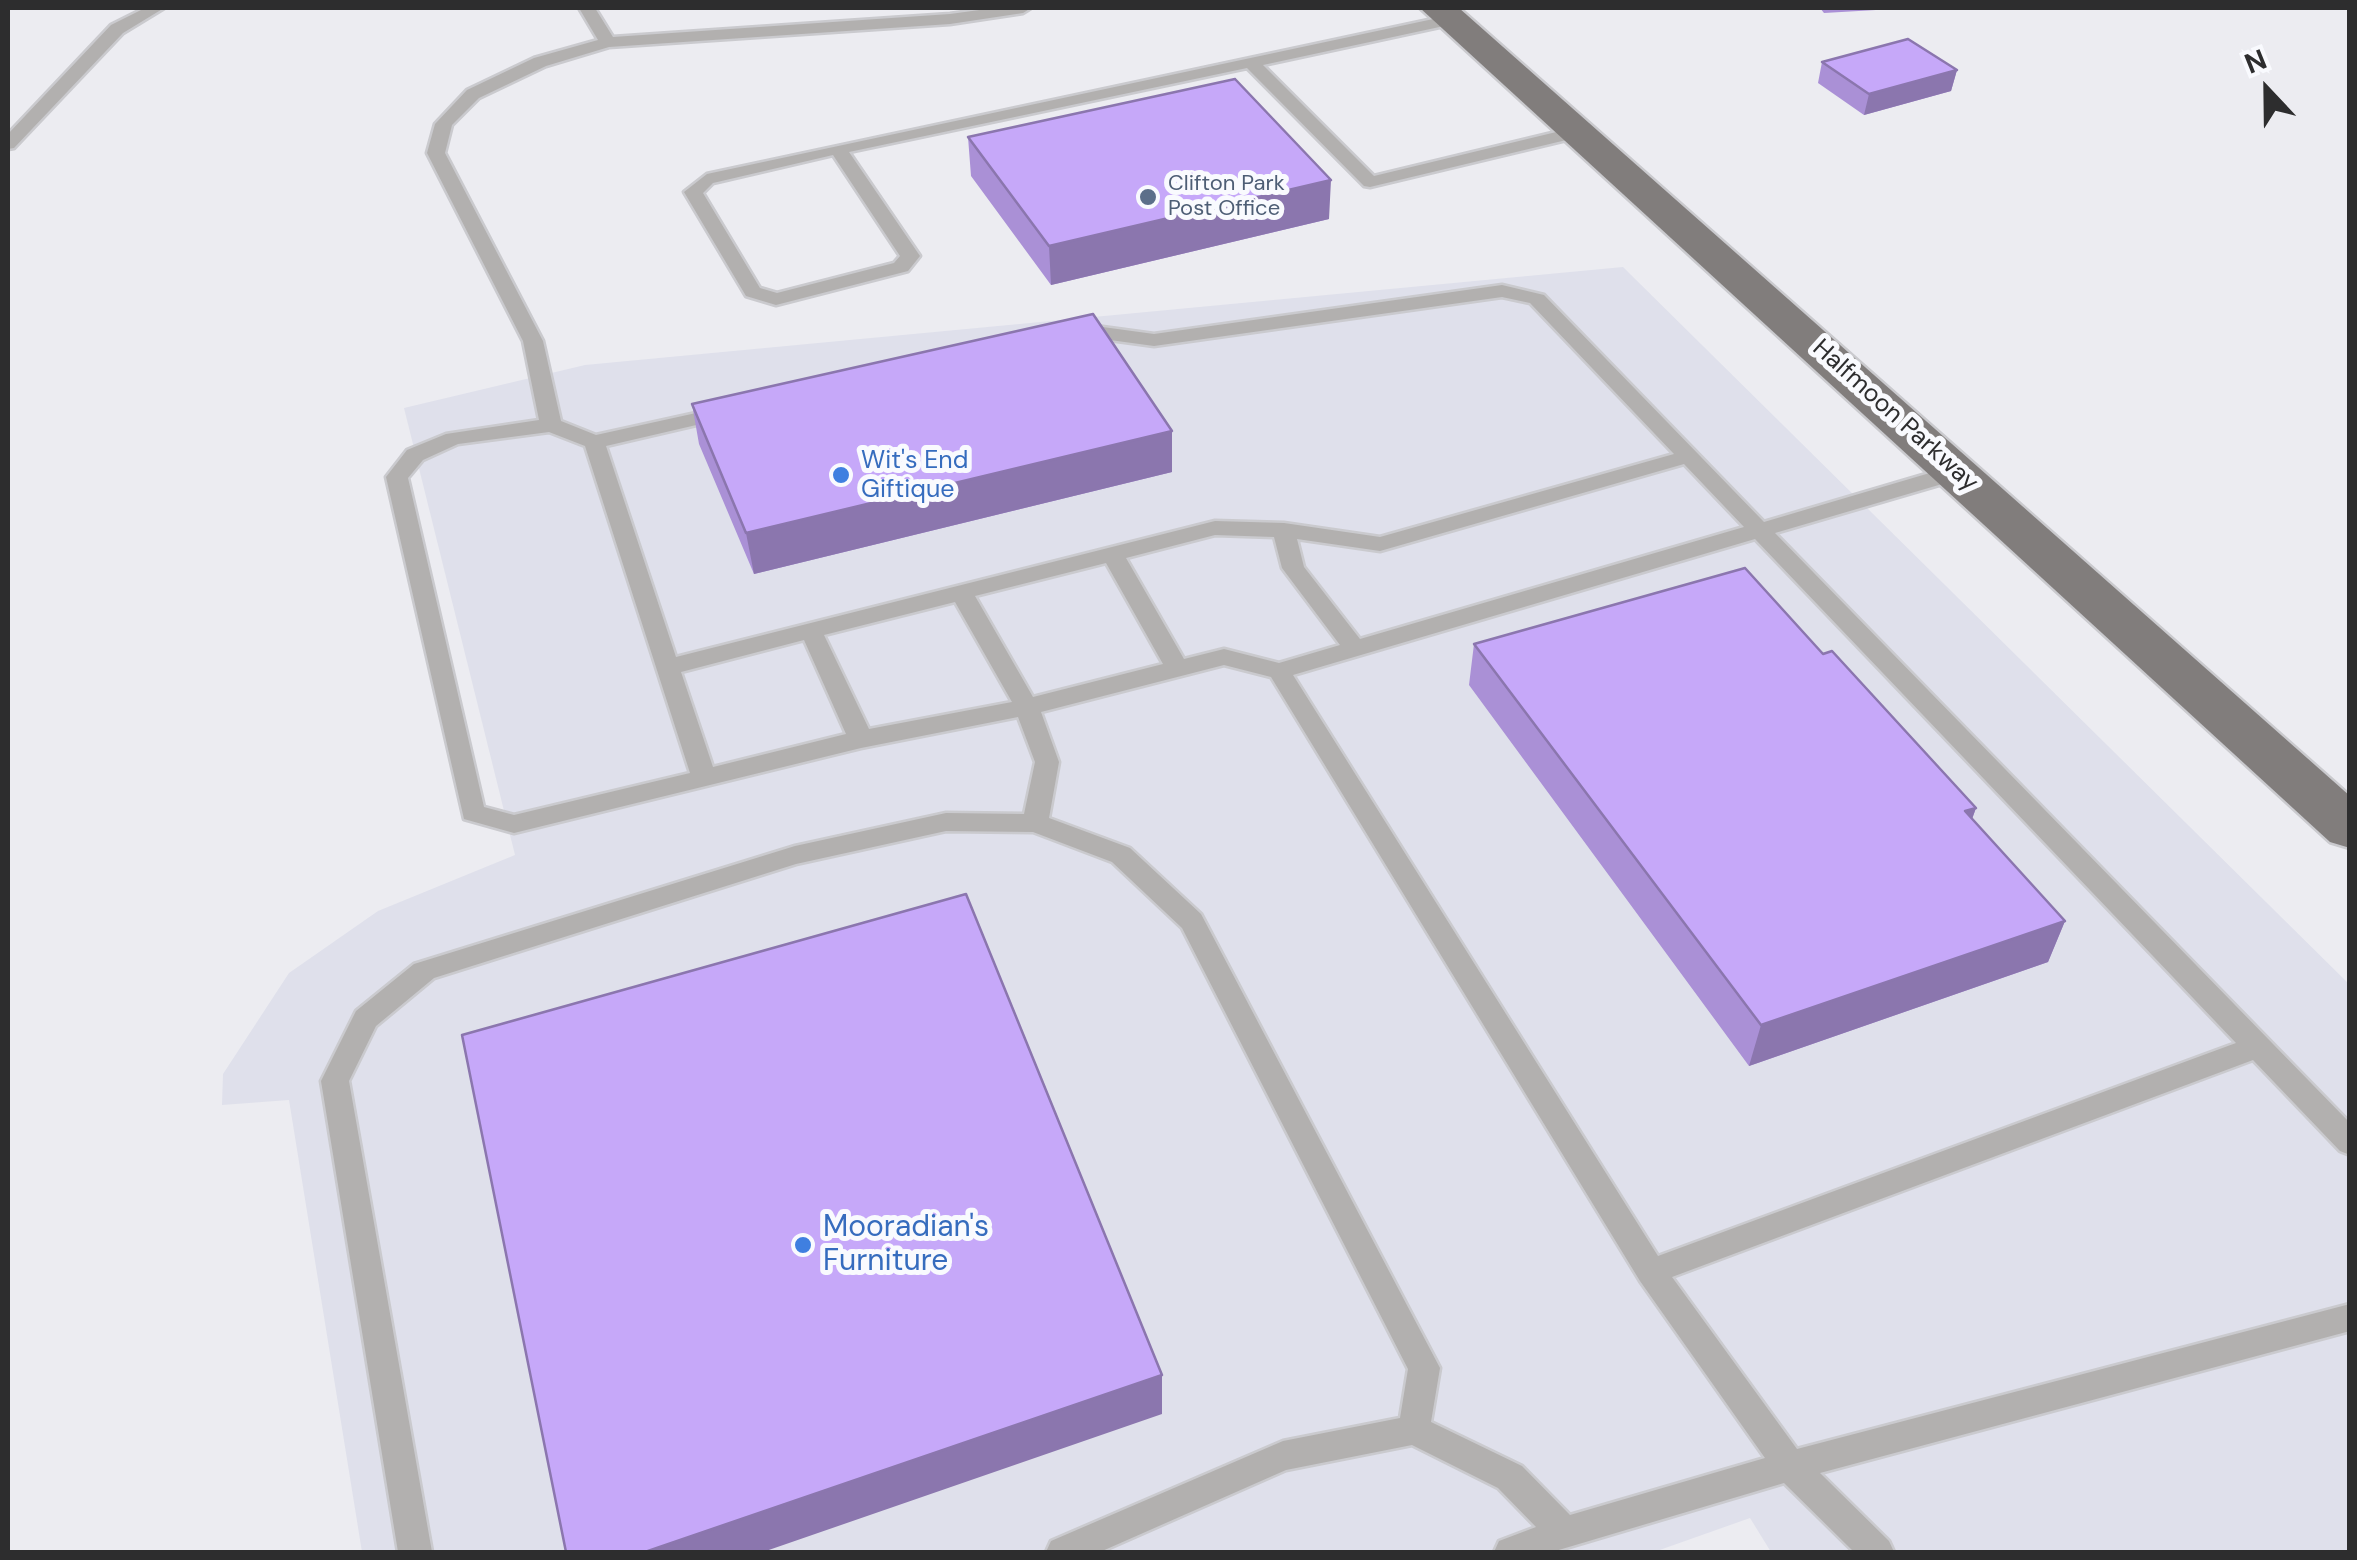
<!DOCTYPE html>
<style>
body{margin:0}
#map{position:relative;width:2357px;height:1560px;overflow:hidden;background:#ececf1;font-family:"DM Sans",sans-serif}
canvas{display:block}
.frame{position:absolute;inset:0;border:10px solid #2d2d2e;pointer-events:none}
.north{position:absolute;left:2217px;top:40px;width:100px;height:100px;-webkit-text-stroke:8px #f9fafe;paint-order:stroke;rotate:338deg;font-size:28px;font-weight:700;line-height:40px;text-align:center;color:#2d2d2e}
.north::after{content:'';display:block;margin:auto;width:35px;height:45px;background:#2d2d2e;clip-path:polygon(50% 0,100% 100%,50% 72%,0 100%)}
</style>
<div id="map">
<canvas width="2357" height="1560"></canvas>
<div class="frame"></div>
<div class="north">N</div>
</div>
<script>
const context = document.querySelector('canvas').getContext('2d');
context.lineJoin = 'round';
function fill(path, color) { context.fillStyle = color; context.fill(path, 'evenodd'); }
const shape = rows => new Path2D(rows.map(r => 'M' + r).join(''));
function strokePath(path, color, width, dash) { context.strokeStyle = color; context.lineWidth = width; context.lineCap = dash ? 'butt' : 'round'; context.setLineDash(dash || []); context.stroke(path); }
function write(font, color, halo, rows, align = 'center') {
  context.font = font + ' "DM Sans",sans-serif'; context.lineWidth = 10; context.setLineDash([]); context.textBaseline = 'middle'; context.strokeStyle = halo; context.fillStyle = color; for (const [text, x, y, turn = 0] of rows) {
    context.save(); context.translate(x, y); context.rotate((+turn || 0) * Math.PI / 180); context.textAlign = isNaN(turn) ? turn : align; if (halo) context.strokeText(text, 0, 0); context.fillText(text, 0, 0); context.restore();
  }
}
fill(shape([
 [1623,267,2349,984,2349,1552,1771,1552,1750,1518,1654,1552,362,1552,289,1100,222,1105,223,1074,289,973,378,911,515,855,404,408,585,365]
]), '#dfe0eb');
const service = shape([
 [145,8,164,8,123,33,14,148,8,149,8,134,111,25,145,8],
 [579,8,595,8,613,37,950,14,994,8,1031,8,1023,13,950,24,609,47,546,66,479,98,452,125,445,153,543,341,561,421,596,435,728,406,738,412,735,416,606,446,676,657,1215,521,1284,523,1380,537,1674,454,1530,303,1502,297,1154,346,1088,337,1074,340,1064,334,1088,325,1154,334,1502,285,1544,295,1764,522,1950,467,1966,467,1969,472,1966,477,1775,533,2350,1123,2350,1155,2340,1151,2253,1060,1672,1277,1797,1449,2350,1304,2350,1331,1820,1473,1889,1541,1894,1552,1854,1552,1784,1483,1552,1552,1494,1552,1499,1541,1536,1527,1498,1488,1412,1445,1286,1470,1100,1552,1046,1552,1051,1541,1283,1441,1400,1418,1408,1369,1182,928,1112,862,1033,832,946,831,796,864,434,978,376,1026,349,1081,432,1552,398,1552,321,1081,356,1011,414,964,795,846,946,813,1024,814,1035,762,1018,717,861,748,514,833,464,819,386,477,407,450,446,434,539,420,523,341,427,153,435,124,467,90,534,58,598,40,579,8],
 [549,432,585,446,690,773,514,815,484,807,408,478,423,460,458,444,549,432],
 [1684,464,1744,527,1360,639,1304,567,1297,539,1380,551,1684,464],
 [1215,535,1274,537,1282,568,1340,645,1279,663,1224,649,1184,659,1126,558,1215,535],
 [1755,539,2236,1043,1658,1256,1293,675,1755,539],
 [1106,563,1163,664,1033,697,975,596,1106,563],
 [955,602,1012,702,869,729,824,635,955,602],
 [804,640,846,734,713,767,681,672,804,640],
 [1224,665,1271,677,1640,1281,1765,1458,1570,1515,1522,1466,1431,1422,1440,1368,1201,914,1130,848,1049,818,1059,762,1041,712,1224,665],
 [1452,15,1458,17,1458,23,1263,65,1374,176,1577,127,1583,128,1583,136,1370,187,1364,186,1247,68,849,152,920,256,908,271,776,305,746,296,684,192,707,174,1452,15],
 [833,155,900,256,894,263,777,293,760,288,703,193,713,183,833,155]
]);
const primary = shape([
 [1420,8,1459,8,2350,796,2350,848,2330,842,1420,8]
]);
strokePath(service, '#cacace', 5);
strokePath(primary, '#cacace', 5);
fill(service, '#b2b0af');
fill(primary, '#817d7c');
fill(shape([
 [1820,8,1876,8,1876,10,1824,13],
 [1822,62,1957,70,1951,91,1864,115,1818,83],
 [968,137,1329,219,1051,285,971,176],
 [692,404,1172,472,754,574,699,444],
 [1474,644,1823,654,1976,808,1972,819,2065,921,2048,962,1749,1066,1469,685]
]), '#aa90d6');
fill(shape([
 [1957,70,1951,91,1864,115,1869,94],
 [1331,180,1329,219,1051,285,1049,246],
 [1172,431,1172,472,754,574,746,533],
 [1976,808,1961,849,1965,811],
 [2065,921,2048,962,1749,1066,1761,1025],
 [1162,1375,1162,1414,763,1552,645,1552]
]), '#8b76ae');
const building = shape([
 [1908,39,1957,70,1869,94,1822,62,1908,39],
 [1235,79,1331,180,1049,246,968,137,1235,79],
 [1093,314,1172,431,746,533,692,404,1093,314],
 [1745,568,1823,654,1832,651,1976,808,1965,811,2065,921,1761,1025,1474,644,1745,568],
 [966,894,1162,1375,645,1552,566,1552,462,1035,966,894]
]);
fill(building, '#c6a8f9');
strokePath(building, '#8b76ae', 2.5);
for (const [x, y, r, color] of [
 [1148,197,10,"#5c6f8a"],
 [841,475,10,"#3f7fe0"],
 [803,1245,10,"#3f7fe0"]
]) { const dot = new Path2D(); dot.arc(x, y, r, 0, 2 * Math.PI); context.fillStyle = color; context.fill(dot); strokePath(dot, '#f9fafe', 4); }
write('22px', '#4e5e75', '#f9fafe', [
 ["Clifton Park",1168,184],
 ["Post Office",1168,209]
], 'left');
write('25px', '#2d2d2e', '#f9fafe', [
 ["Halfmoon Parkway",1895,416,42]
]);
write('25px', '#366cbe', '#f9fafe', [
 ["Wit's End",861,461],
 ["Giftique",861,490]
], 'left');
write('30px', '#366cbe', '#f9fafe', [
 ["Mooradian's",823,1228],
 ["Furniture",823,1262]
], 'left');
</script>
